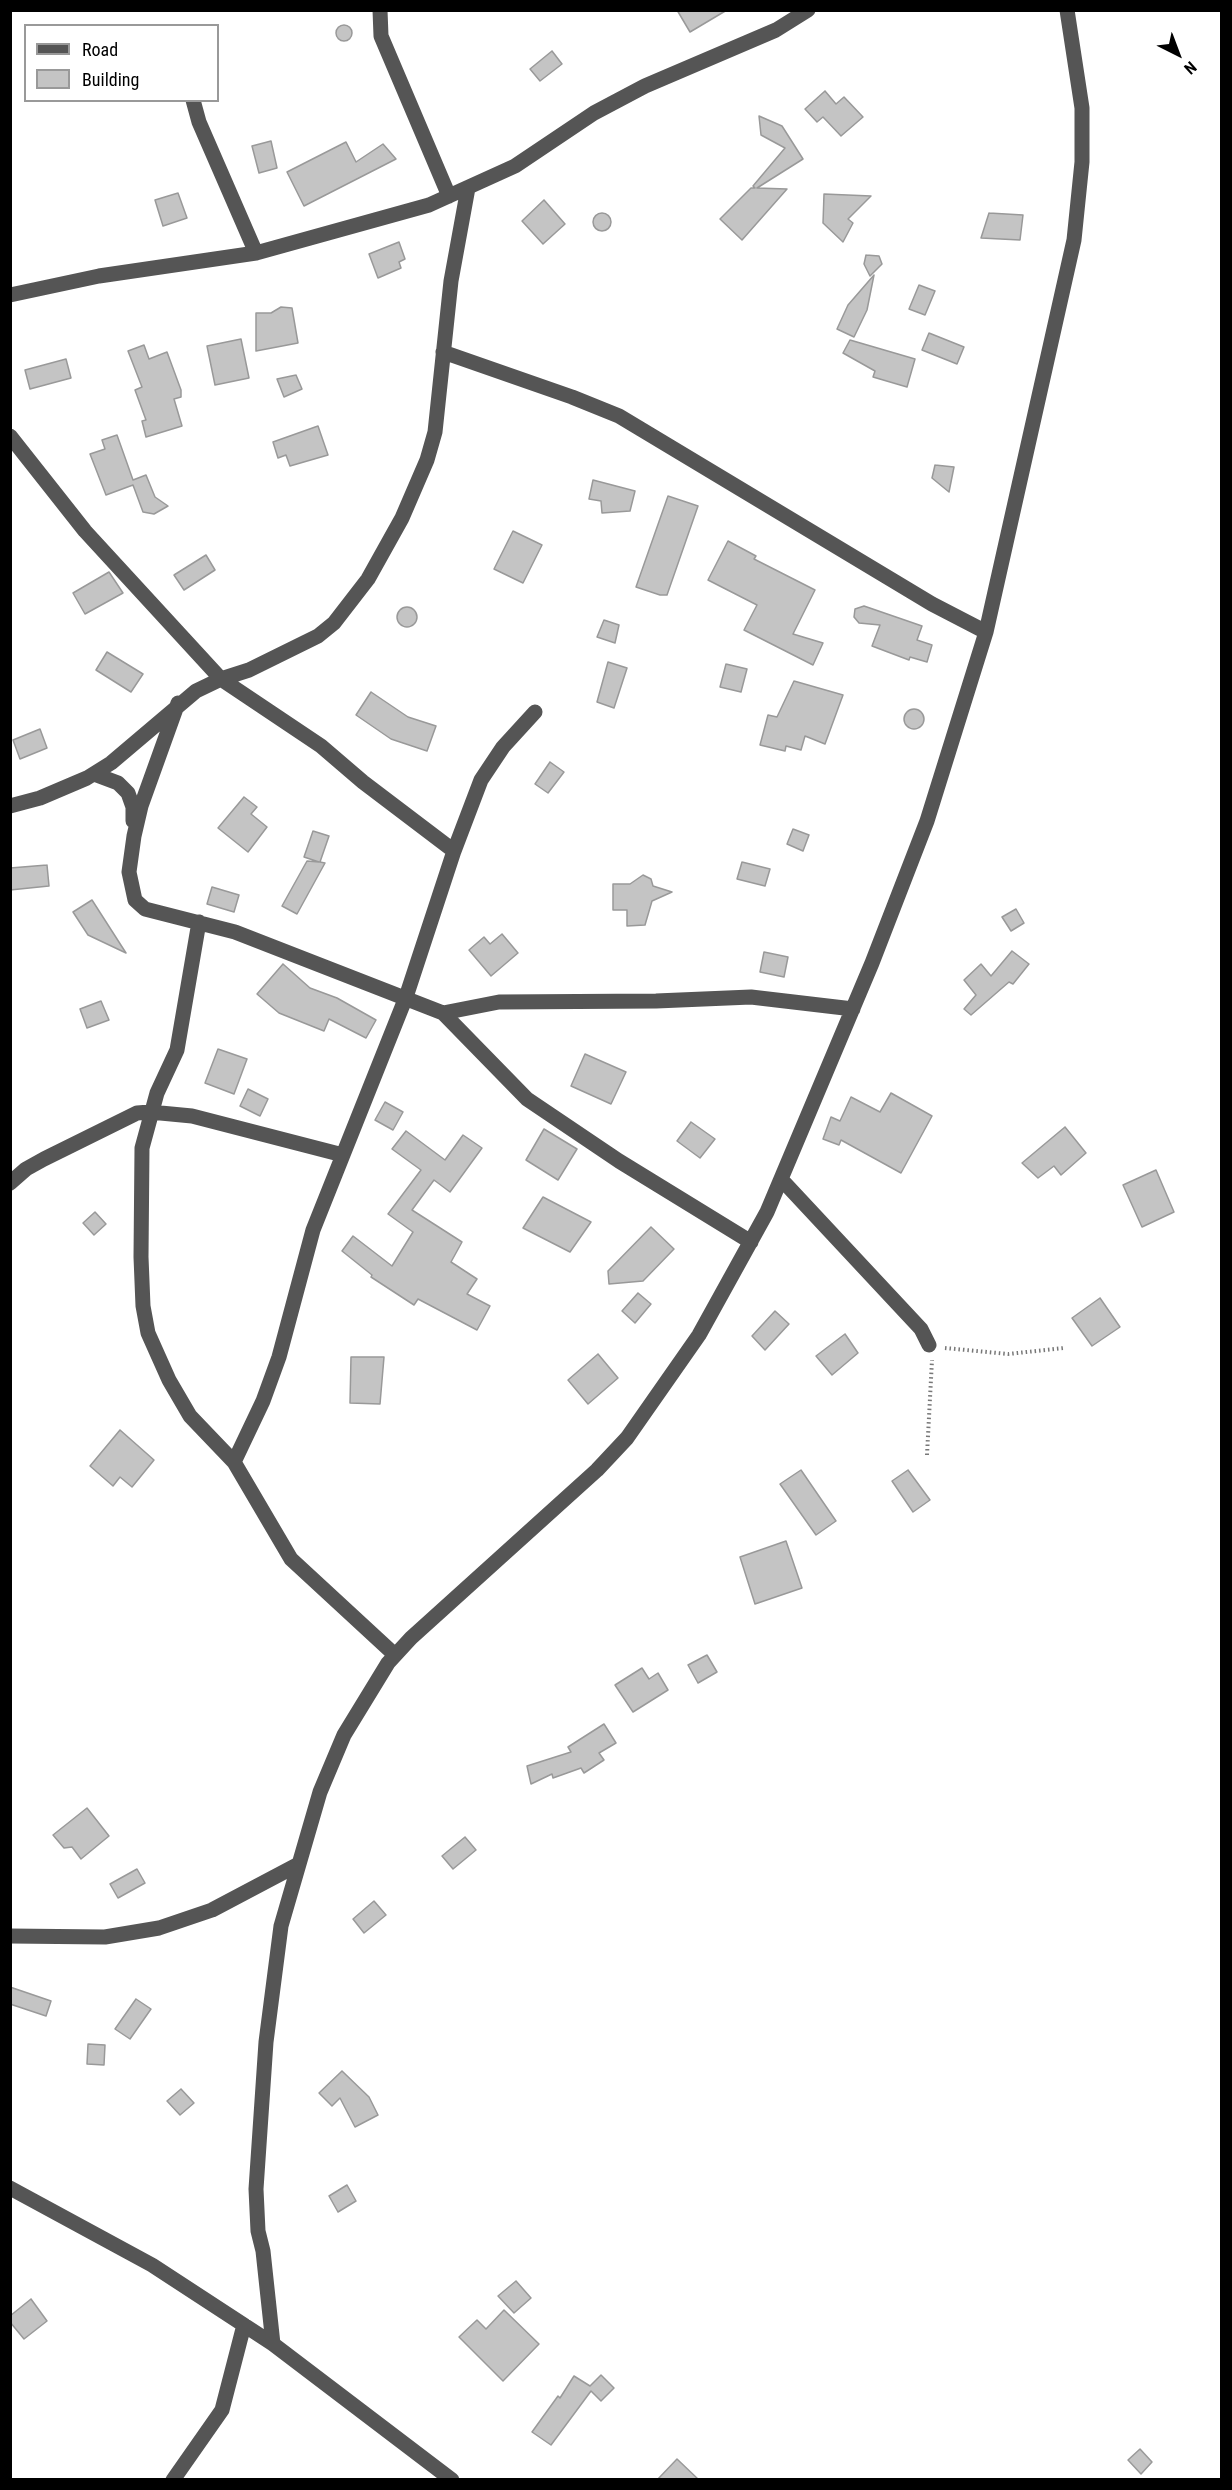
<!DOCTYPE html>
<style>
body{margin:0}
#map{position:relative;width:1232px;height:2490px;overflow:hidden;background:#fff;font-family:"Roboto Condensed",sans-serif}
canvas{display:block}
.frame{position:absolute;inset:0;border:12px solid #000;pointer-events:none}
.legend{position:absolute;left:24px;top:24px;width:195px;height:78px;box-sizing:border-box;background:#fff;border:2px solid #999;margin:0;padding:8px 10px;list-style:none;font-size:18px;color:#000}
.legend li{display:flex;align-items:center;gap:12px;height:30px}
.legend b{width:30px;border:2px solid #999}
.north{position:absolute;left:1148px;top:24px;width:60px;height:60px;-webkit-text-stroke:4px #fff;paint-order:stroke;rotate:138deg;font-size:16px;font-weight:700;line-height:24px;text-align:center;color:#000}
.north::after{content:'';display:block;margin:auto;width:21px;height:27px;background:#000;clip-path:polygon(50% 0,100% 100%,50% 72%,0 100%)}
</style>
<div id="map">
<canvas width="1232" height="2490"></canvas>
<div class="frame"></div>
<ul class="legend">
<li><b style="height:8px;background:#555"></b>Road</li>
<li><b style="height:16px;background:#c4c4c4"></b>Building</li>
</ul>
<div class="north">N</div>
</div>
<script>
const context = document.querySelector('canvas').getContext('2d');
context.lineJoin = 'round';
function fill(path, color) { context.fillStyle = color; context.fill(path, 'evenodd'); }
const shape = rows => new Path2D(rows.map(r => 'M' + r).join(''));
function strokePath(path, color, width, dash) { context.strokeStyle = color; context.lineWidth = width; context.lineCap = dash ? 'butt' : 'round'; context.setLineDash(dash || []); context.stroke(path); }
const building = shape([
 [677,10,727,10,690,32,677,10],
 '336 33a8 8 0 1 1 16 0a8 8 0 1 1-16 0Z',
 [552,51,562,64,540,81,530,69,552,51],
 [825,91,836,104,844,97,863,117,841,136,823,117,817,122,805,109,825,91],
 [759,116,782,126,803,159,757,188,787,189,742,240,720,219,751,188,755,188,753,186,785,148,761,135,759,116],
 [271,141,277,168,259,173,252,146,271,141],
 [346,142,356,162,383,144,396,159,304,206,287,172,346,142],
 [178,193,187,218,163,226,155,200,178,193],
 [824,194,871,196,848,219,853,223,843,242,823,223,824,194],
 [544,200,565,224,543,244,522,221,544,200],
 '593 222a9 9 0 1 1 18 0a9 9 0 1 1-18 0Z',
 [989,213,1023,215,1020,240,981,238,989,213],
 [399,242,405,259,399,262,401,268,378,278,369,254,399,242],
 [866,255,879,256,882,264,870,276,864,264,866,255],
 [874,275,867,310,854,337,837,329,848,305,874,275],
 [919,285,935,291,925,315,909,309,919,285],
 [281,307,292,308,298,343,256,351,256,313,271,313,281,307],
 [929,333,964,347,957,364,922,350,929,333],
 [241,339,249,378,215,385,207,346,241,339],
 [850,340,915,359,907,387,873,377,875,371,843,353,850,340],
 [144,345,149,359,167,352,181,390,181,397,174,399,182,426,146,437,142,421,146,420,135,390,142,387,128,351,144,345],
 [66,359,71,378,30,389,25,370,66,359],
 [296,375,302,389,284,397,277,379,296,375],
 [318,426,328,455,290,466,286,455,278,458,273,442,318,426],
 [117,435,133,480,146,475,155,497,168,506,154,514,143,512,133,485,106,495,90,454,105,449,102,440,117,435],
 [935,465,954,467,949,492,932,478,935,465],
 [593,480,635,491,630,511,602,513,601,501,589,499,593,480],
 [668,496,698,506,667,595,660,595,636,587,668,496],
 [513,531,542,545,523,583,494,569,513,531],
 [728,541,756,556,754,559,815,590,793,634,823,643,813,665,744,630,757,605,708,580,728,541],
 [206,555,215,570,184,590,174,575,206,555],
 [109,572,123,593,85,614,73,593,109,572],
 [864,606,922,626,917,640,932,645,927,662,910,657,909,660,872,646,880,625,859,623,854,617,855,609,864,606],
 '397 617a10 10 0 1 1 20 0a10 10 0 1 1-20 0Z',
 [604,620,619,625,615,643,597,637,604,620],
 [107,652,143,674,131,692,96,670,107,652],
 [608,662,627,668,614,708,597,702,608,662],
 [726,664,747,669,741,692,720,687,726,664],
 [794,681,843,695,825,744,805,736,801,750,786,746,785,751,760,745,768,715,777,717,794,681],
 [371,692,408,717,436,726,427,751,391,739,356,715,371,692],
 '904 719a10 10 0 1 1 20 0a10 10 0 1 1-20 0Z',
 [40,729,47,748,20,759,13,740,40,729],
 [550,762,564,772,548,793,535,784,550,762],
 [244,797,257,807,251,814,267,827,248,852,218,828,244,797],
 [793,829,809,835,803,851,787,844,793,829],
 [313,831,329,836,320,862,325,863,297,914,282,906,307,861,319,862,304,857,313,831],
 [742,862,770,869,765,886,737,879,742,862],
 [47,865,49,886,10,890,10,868,47,865],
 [643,875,651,879,653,886,672,892,652,901,645,925,627,926,627,910,613,910,613,884,630,884,643,875],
 [212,887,239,895,234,912,207,904,212,887],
 [92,900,126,953,88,935,73,912,92,900],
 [1016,909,1024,923,1011,931,1002,917,1016,909],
 [502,934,518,953,491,976,469,950,484,937,490,944,502,934],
 [1012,951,1029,964,1013,984,1009,982,971,1015,964,1009,976,995,964,980,981,964,991,976,1012,951],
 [764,952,788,957,784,977,760,972,764,952],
 [283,964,310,988,337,998,376,1020,366,1038,329,1019,324,1031,279,1013,257,994,283,964],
 [101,1001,109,1020,87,1028,80,1009,101,1001],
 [218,1049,247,1059,234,1094,205,1083,218,1049],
 [585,1054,626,1072,611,1104,571,1086,585,1054],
 [248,1089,268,1099,260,1116,240,1106,248,1089],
 [891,1093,932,1116,901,1173,841,1140,839,1145,823,1139,831,1117,840,1121,851,1097,880,1112,891,1093],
 [385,1102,403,1112,393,1130,375,1120,385,1102],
 [691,1122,715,1139,700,1158,677,1141,691,1122],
 [1065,1127,1086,1153,1061,1175,1054,1166,1038,1178,1022,1163,1065,1127],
 [544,1129,577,1149,558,1180,526,1160,544,1129],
 [406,1131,445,1160,463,1135,482,1148,450,1192,434,1180,412,1210,462,1242,451,1262,477,1279,467,1294,490,1306,477,1330,418,1299,414,1305,371,1277,372,1275,342,1251,353,1236,392,1266,413,1232,388,1214,421,1170,392,1149,406,1131],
 [1156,1170,1174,1212,1142,1227,1123,1185,1156,1170],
 [543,1197,591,1222,570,1252,523,1228,543,1197],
 [95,1212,106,1224,94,1235,83,1223,95,1212],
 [651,1227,674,1249,643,1281,609,1284,608,1271,651,1227],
 [638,1293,651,1304,635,1323,622,1311,638,1293],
 [1100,1298,1120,1327,1092,1346,1072,1318,1100,1298],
 [775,1311,789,1324,765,1350,752,1336,775,1311],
 [845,1334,858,1353,832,1375,816,1356,845,1334],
 [598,1354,618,1378,588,1404,568,1380,598,1354],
 [351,1357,384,1357,380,1404,350,1403,351,1357],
 [120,1430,154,1460,132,1487,120,1477,113,1486,90,1466,120,1430],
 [801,1470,836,1521,816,1535,780,1484,801,1470],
 [908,1470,930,1500,913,1512,892,1481,908,1470],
 [786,1541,802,1588,755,1604,740,1557,786,1541],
 [707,1655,717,1672,698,1683,688,1665,707,1655],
 [642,1668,649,1679,658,1673,668,1690,633,1712,615,1685,642,1668],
 [604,1724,616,1743,599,1753,604,1760,584,1773,581,1768,553,1778,552,1774,531,1784,527,1766,571,1752,568,1747,604,1724],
 [87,1808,109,1836,81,1859,72,1847,64,1848,53,1835,87,1808],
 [465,1837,476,1850,453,1869,442,1856,465,1837],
 [137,1869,145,1883,118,1898,110,1884,137,1869],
 [374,1901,386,1915,364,1933,353,1919,374,1901],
 [10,1987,51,2001,46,2016,10,2004,10,1987],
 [136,1999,151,2009,130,2039,115,2029,136,1999],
 [88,2044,105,2045,104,2065,87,2064,88,2044],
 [342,2071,369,2097,378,2115,355,2127,340,2098,332,2106,319,2093,342,2071],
 [181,2089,194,2103,180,2115,167,2101,181,2089],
 [347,2185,356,2201,338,2212,329,2196,347,2185],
 [516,2281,531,2298,514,2313,498,2296,516,2281],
 [31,2299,47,2321,24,2339,10,2322,10,2316,31,2299],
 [504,2310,539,2344,503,2381,459,2337,477,2320,486,2329,504,2310],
 [601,2375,614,2388,601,2401,591,2391,551,2445,532,2432,558,2396,560,2398,574,2376,590,2386,601,2375],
 [1140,2449,1152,2462,1141,2474,1128,2460,1140,2449],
 [677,2459,699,2480,657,2480,677,2459]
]);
fill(building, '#c4c4c4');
strokePath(building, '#999', 1.5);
strokePath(shape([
 [945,1348,1008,1354,1064,1348],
 [927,1455,932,1360]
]), '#777', 4, [1.5, 3]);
strokePath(shape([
 [380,10,381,36,449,196],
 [193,100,199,122,256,253],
 [10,295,99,276,256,253,429,205,515,166,594,113,645,86,776,30,808,10],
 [443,352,572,397,619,416,932,604,986,632],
 [10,436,85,531,221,679,321,746,363,782,454,851],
 [178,703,141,806,134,836,129,872,135,900,145,909,235,932,443,1013,527,1099,619,1161,751,1242],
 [94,774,118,783,128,793,133,807,133,821],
 [10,806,40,798,87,778,111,763,196,691,221,679,249,670,318,636,334,623,368,579,402,518,427,460,435,432,451,281,468,188],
 [199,922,177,1050,157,1093,142,1148,141,1257,143,1306,148,1333,169,1380,190,1416,234,1462,291,1559,395,1655],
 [443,1013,499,1002,656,1001,751,997,853,1009],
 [781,1179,921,1329,929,1345],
 [10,1183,26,1169,44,1159,137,1113,150,1112,192,1116,343,1155],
 [234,1462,263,1401,279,1357,313,1230,406,997,454,851,481,780,503,747,535,712],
 [10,1936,105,1937,159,1928,212,1910,299,1864],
 [10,2188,152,2265,273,2344,452,2480],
 [273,2344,263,2251,258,2231,256,2189,266,2042,281,1926,320,1792,344,1735,388,1663,411,1638,597,1470,627,1438,699,1335,767,1212,872,963,927,821,986,632,1074,240,1082,162,1082,108,1067,10],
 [173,2480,222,2410,244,2325]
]), '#555', 15);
</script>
